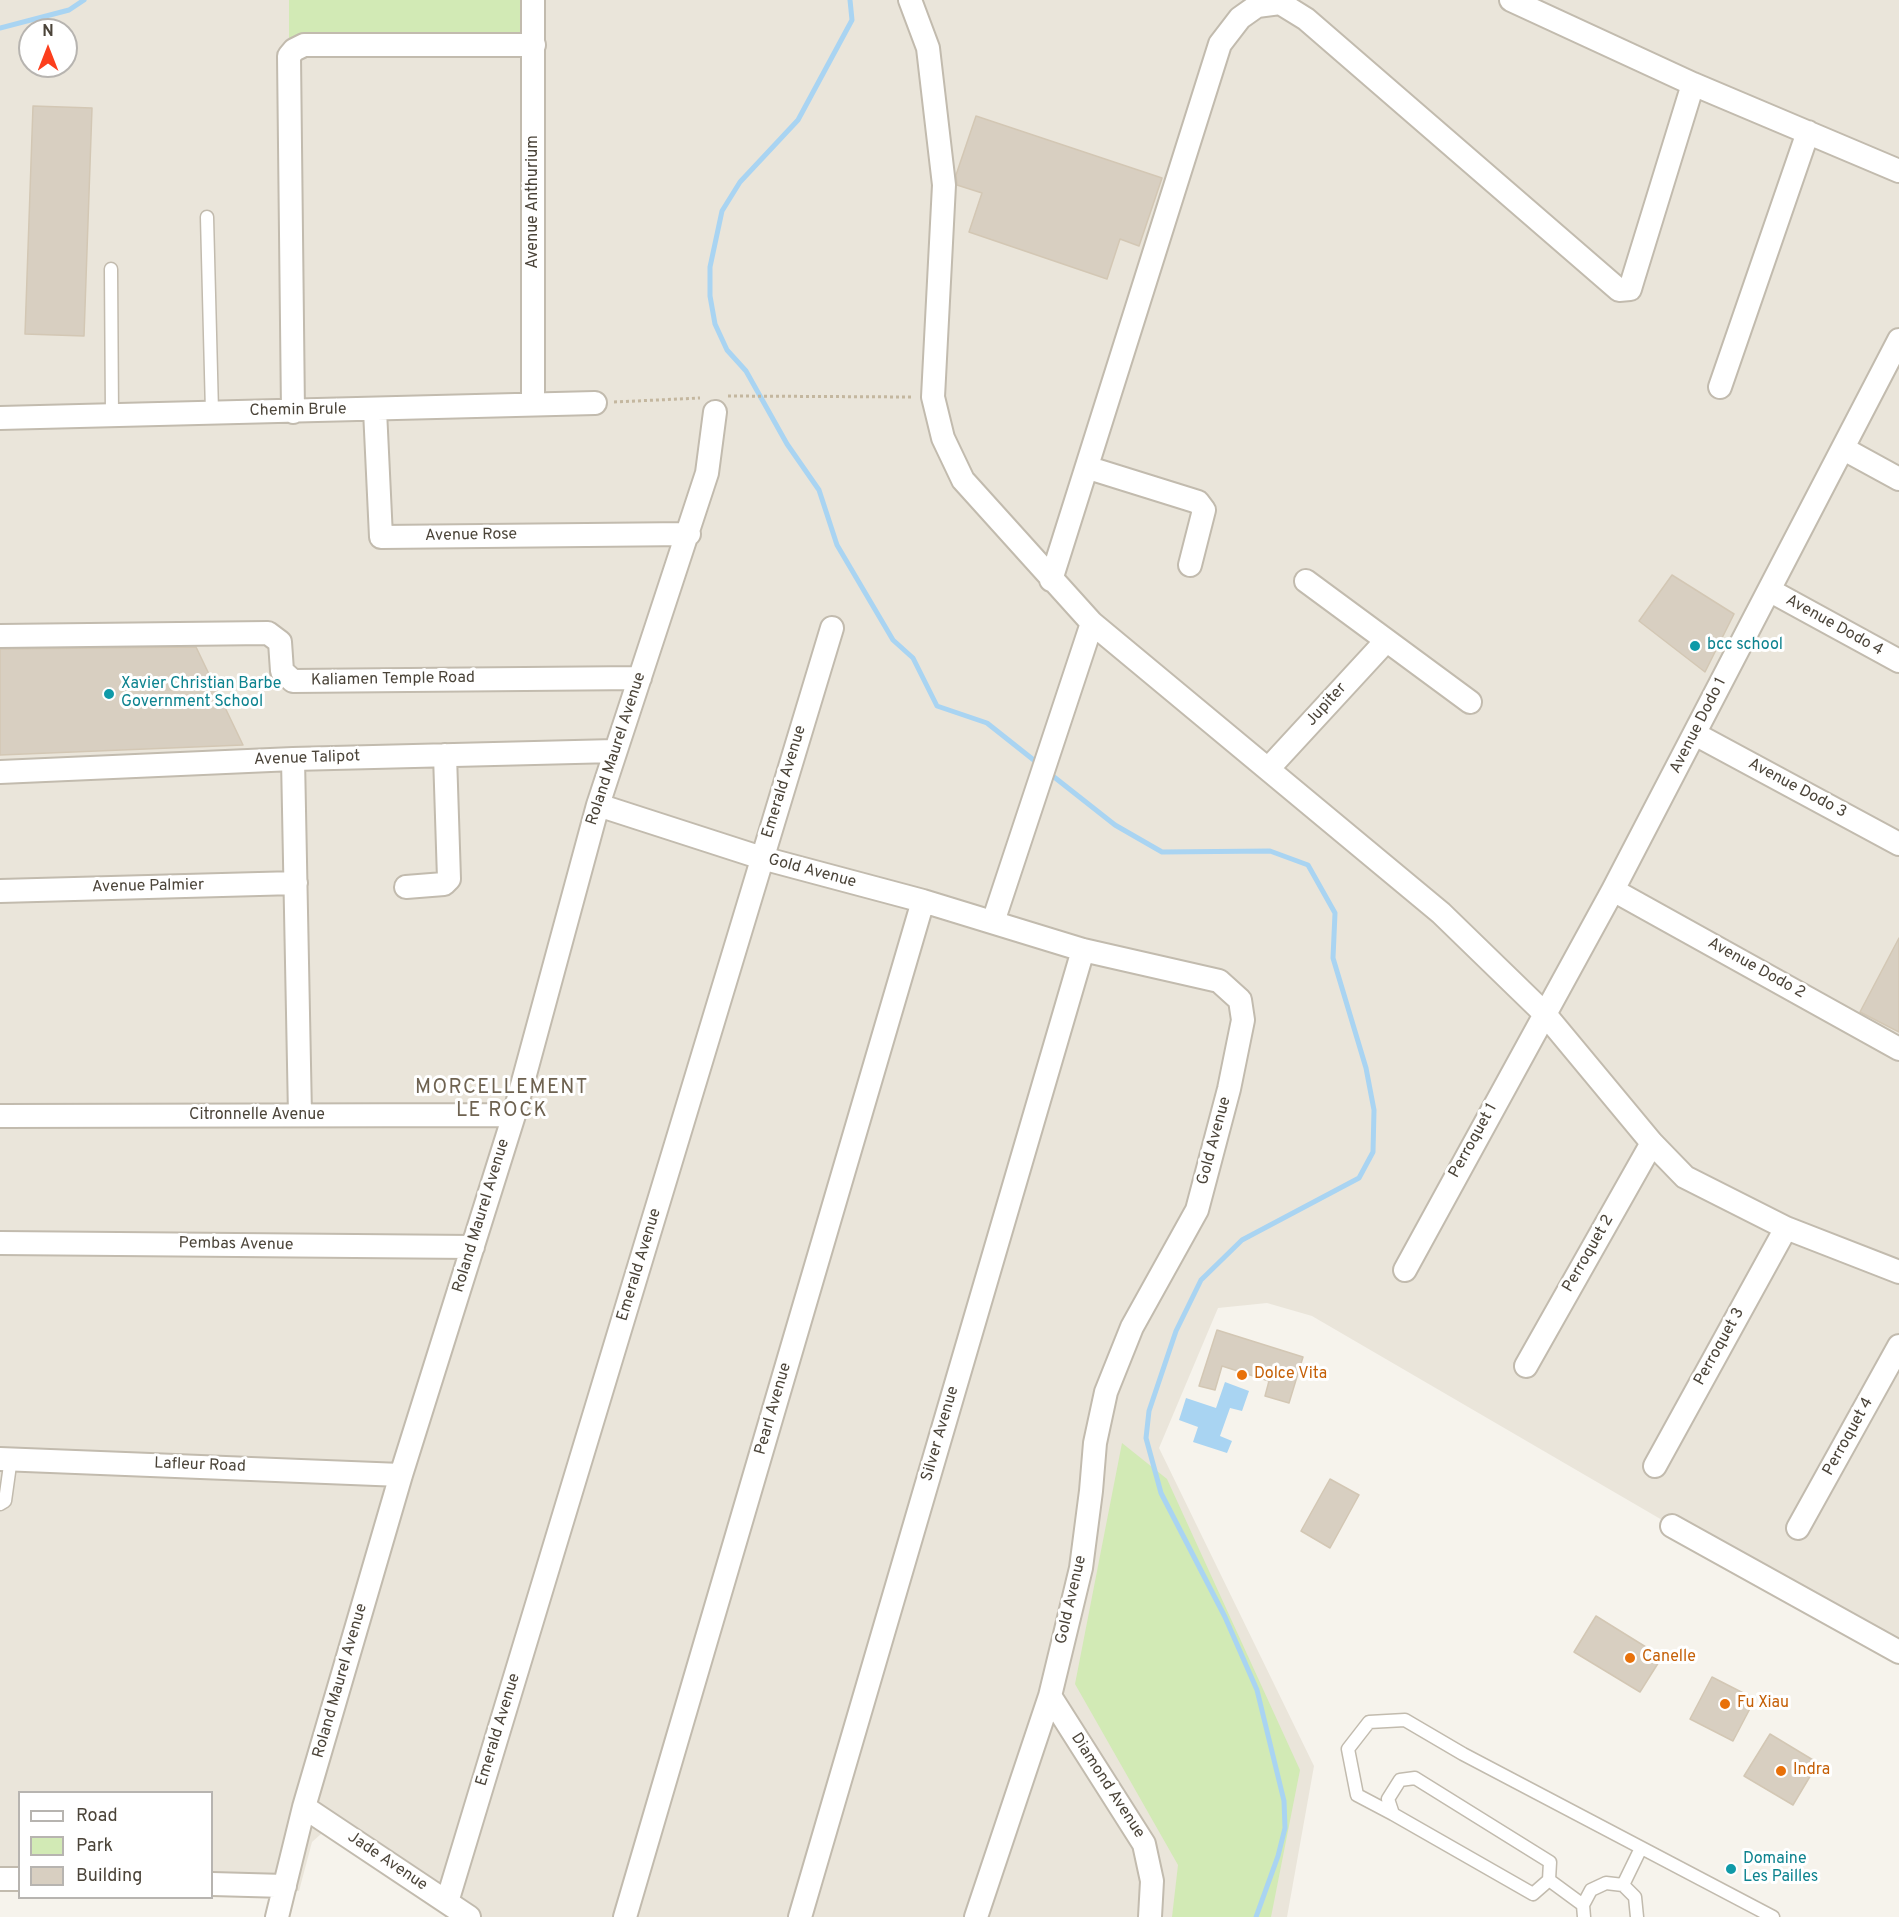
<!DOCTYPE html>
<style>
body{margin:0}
#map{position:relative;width:1899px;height:1917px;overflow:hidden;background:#f6f3ec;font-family:Overpass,sans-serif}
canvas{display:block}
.legend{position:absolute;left:18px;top:1791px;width:195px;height:108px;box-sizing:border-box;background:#fff;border:2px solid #b7b4b0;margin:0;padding:8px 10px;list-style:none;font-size:18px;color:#4b4439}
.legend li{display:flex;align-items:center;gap:12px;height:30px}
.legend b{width:30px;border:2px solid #b7b4b0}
.north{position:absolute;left:18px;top:18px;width:60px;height:60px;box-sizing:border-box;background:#fff;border:2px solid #b7b4b0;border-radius:50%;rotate:0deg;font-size:16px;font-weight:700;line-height:24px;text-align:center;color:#4b4439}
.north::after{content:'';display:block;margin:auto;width:21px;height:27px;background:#fc3f1d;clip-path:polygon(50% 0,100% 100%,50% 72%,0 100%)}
</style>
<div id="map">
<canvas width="1899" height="1917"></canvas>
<ul class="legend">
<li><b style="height:8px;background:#fff"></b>Road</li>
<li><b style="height:16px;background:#d2eab5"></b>Park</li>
<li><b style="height:16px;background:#d8cfc1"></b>Building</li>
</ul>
<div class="north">N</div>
</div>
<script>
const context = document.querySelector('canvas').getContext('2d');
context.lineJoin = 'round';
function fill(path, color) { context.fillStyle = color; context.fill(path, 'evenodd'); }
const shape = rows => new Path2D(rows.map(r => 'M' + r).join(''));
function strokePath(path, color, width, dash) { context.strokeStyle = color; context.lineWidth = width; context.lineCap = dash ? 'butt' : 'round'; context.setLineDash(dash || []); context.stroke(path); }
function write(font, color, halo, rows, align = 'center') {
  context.font = font + ' Overpass,sans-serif'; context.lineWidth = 6; context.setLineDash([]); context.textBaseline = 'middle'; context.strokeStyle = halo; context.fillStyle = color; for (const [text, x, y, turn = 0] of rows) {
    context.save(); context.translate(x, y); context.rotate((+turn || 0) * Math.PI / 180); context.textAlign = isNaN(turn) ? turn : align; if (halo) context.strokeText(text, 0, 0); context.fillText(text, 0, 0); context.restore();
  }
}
fill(shape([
 [0,0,1899,0,1899,1658,1312,1316,1267,1303,1218,1308,1159,1448,1314,1766,1287,1917,458,1917,333,1833,321,1834,312,1842,299,1891,212,1889,212,1792,20,1792,19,1885,0,1885],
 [30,30,66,30,66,66,30,66]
]), '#eae5da');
fill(shape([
 [289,0,522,0,523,36,289,40],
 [1122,1443,1167,1479,1300,1770,1271,1917,1172,1917,1178,1865,1075,1684]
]), '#d2eab5');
fill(shape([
 [1225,1382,1249,1391,1242,1411,1230,1408,1220,1436,1232,1441,1227,1453,1193,1442,1198,1427,1179,1420,1186,1398,1216,1408]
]), '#a9d4f2');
strokePath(shape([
 [850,0,852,20,798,120,740,182,722,211,710,267,710,296,715,324,727,350,746,371,787,444,819,490,837,545,893,640,913,658,937,706,987,723,1040,765],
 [0,28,69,10,84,0],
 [1049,773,1115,825,1162,852,1270,851,1308,865,1335,913,1333,958,1366,1068,1374,1110,1373,1152,1359,1178,1242,1240,1201,1280,1176,1331,1149,1411,1146,1438,1161,1493,1225,1617,1257,1690,1284,1801,1285,1828,1278,1856,1256,1917]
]), '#a9d4f2', 5);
const building = shape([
 [33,106,92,108,84,336,25,334,33,106],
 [976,116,1162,178,1139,246,1120,239,1107,279,969,232,982,193,957,185,956,175,976,116],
 [1672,575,1734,614,1705,672,1639,621,1672,575],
 [196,647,243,745,0,755,0,649,196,647],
 [1899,938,1899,1032,1860,1012,1899,938],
 [1217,1330,1303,1357,1289,1403,1265,1396,1269,1381,1222,1366,1215,1390,1199,1386,1217,1330],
 [1330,1479,1359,1495,1330,1548,1301,1531,1330,1479],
 [1596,1616,1662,1657,1640,1692,1574,1652,1596,1616],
 [1712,1677,1755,1699,1733,1741,1690,1719,1712,1677],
 [1770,1734,1818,1763,1793,1805,1744,1776,1770,1734]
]);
fill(building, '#d8cfc1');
strokePath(building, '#d3c7b4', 1.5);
const lane = shape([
 [207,217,212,412],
 [111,269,112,416],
 [0,1504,5,1501,11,1458],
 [1393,1814,1357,1795,1348,1749,1369,1722,1405,1720,1463,1754,1773,1917],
 [1549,1880,1550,1862,1415,1778,1400,1780,1388,1799,1393,1814,1533,1894,1549,1880,1583,1905],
 [1623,1885,1641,1848],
 [1584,1917,1583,1905,1591,1890,1606,1883,1623,1885,1635,1897,1637,1917]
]);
const street = shape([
 [910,0,928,48,944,185,933,397,943,438,963,480,1092,623,1441,913,1544,1013,1652,1143,1685,1177,1786,1228,1899,1272],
 [1511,0,1693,84,1899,171],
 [1720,387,1808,132],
 [533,404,533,0],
 [375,410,381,537,689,534],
 [293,412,289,56,294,50,304,45,534,45],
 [0,418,595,403],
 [1844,449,1899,479],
 [1089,468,1198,502,1204,510,1190,565],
 [1051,580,1220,44,1240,18,1257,6,1280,3,1306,19,1619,290,1630,289,1633,279,1693,84],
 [1306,581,1470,702],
 [1769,590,1899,661],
 [0,636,268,633,280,642,282,671,293,681,640,678],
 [1695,734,1899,844],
 [293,759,300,1115],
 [1268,769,1386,641],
 [0,772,293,759,615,751],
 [598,805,762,858,923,901,1083,950,1219,981,1240,1000,1243,1020,1229,1089,1197,1210,1132,1327,1106,1392,1095,1443,1091,1491,1081,1568,1050,1696,976,1917],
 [406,887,444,884,449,879,445,755],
 [1613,890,1899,1049],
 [0,891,296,883],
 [993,922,1092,623],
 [0,1116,514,1115],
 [0,1243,473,1247],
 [1405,1270,1613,890,1899,340],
 [1526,1366,1652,1143],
 [0,1459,401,1475],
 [1655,1466,1786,1228],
 [1672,1526,1899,1652],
 [1798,1528,1899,1346],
 [1050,1696,1144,1844,1152,1881,1150,1917],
 [304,1807,469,1917],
 [0,1879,20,1879],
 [212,1884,285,1886],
 [447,1902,832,628],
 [277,1917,304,1807,401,1475,514,1115,598,805,707,473,715,412],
 [625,1917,923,901],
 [800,1917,1083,950]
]);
strokePath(lane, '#c2bbae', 15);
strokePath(street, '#c2bbae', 26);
strokePath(shape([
 [728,396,913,397],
 [614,402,700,398]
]), '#c4b79f', 3, [3, 3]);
strokePath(lane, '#fff', 12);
strokePath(street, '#fff', 22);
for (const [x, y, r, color] of [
 [1695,646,6,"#0f9aa8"],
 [109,694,6,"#0f9aa8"],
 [1242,1375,6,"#e8710a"],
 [1630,1658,6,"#e8710a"],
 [1725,1704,6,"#e8710a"],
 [1781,1771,6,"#e8710a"],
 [1731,1869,6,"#0f9aa8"]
]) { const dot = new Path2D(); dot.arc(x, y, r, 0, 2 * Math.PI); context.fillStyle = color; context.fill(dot); strokePath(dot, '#fff', 2); }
write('16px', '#4b4439', '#fff', [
 ["Avenue Anthurium",534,202,-90],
 ["Chemin Brule",298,411,-1],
 ["Avenue Rose",471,536,-1],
 ["Avenue Dodo 4",1834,626,29],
 ["Kaliamen Temple Road",393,680,-1],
 ["Jupiter",1327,705,-48],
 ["Avenue Dodo 1",1699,726,-63],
 ["Roland Maurel Avenue",617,749,-72],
 ["Avenue Talipot",307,759,-2],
 ["Emerald Avenue",785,782,-73],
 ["Avenue Dodo 3",1797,789,28],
 ["Gold Avenue",812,872,15],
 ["Avenue Palmier",148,887,-1],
 ["Avenue Dodo 2",1756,969,29],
 ["Citronnelle Avenue",257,1116],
 ["Gold Avenue",1215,1141,-75],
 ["Perroquet 1",1474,1141,-61],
 ["Roland Maurel Avenue",482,1216,-73],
 ["Pembas Avenue",236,1245,1],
 ["Perroquet 2",1589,1254,-60],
 ["Emerald Avenue",640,1265,-73],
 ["Perroquet 3",1720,1347,-61],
 ["Pearl Avenue",774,1409,-74],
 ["Silver Avenue",941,1434,-74],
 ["Perroquet 4",1849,1437,-61],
 ["Lafleur Road",200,1466,2],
 ["Gold Avenue",1072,1600,-77],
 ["Roland Maurel Avenue",341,1681,-74],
 ["Emerald Avenue",499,1730,-73],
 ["Diamond Avenue",1107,1786,57],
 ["Jade Avenue",387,1862,34]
]);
write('16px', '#0d838f', '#fff', [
 ["bcc school",1707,646],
 ["Xavier Christian Barbe",121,685],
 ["Government School",121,703],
 ["Domaine",1743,1860],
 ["Les Pailles",1743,1878]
], 'left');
write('16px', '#c56008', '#fff', [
 ["Dolce Vita",1254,1375],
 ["Canelle",1642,1658],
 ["Fu Xiau",1737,1704],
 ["Indra",1793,1771]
], 'left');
context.letterSpacing = '1.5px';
write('20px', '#6e6250', '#fff', [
 ["MORCELLEMENT",502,1089],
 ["LE ROCK",502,1112]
]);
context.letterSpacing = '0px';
</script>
